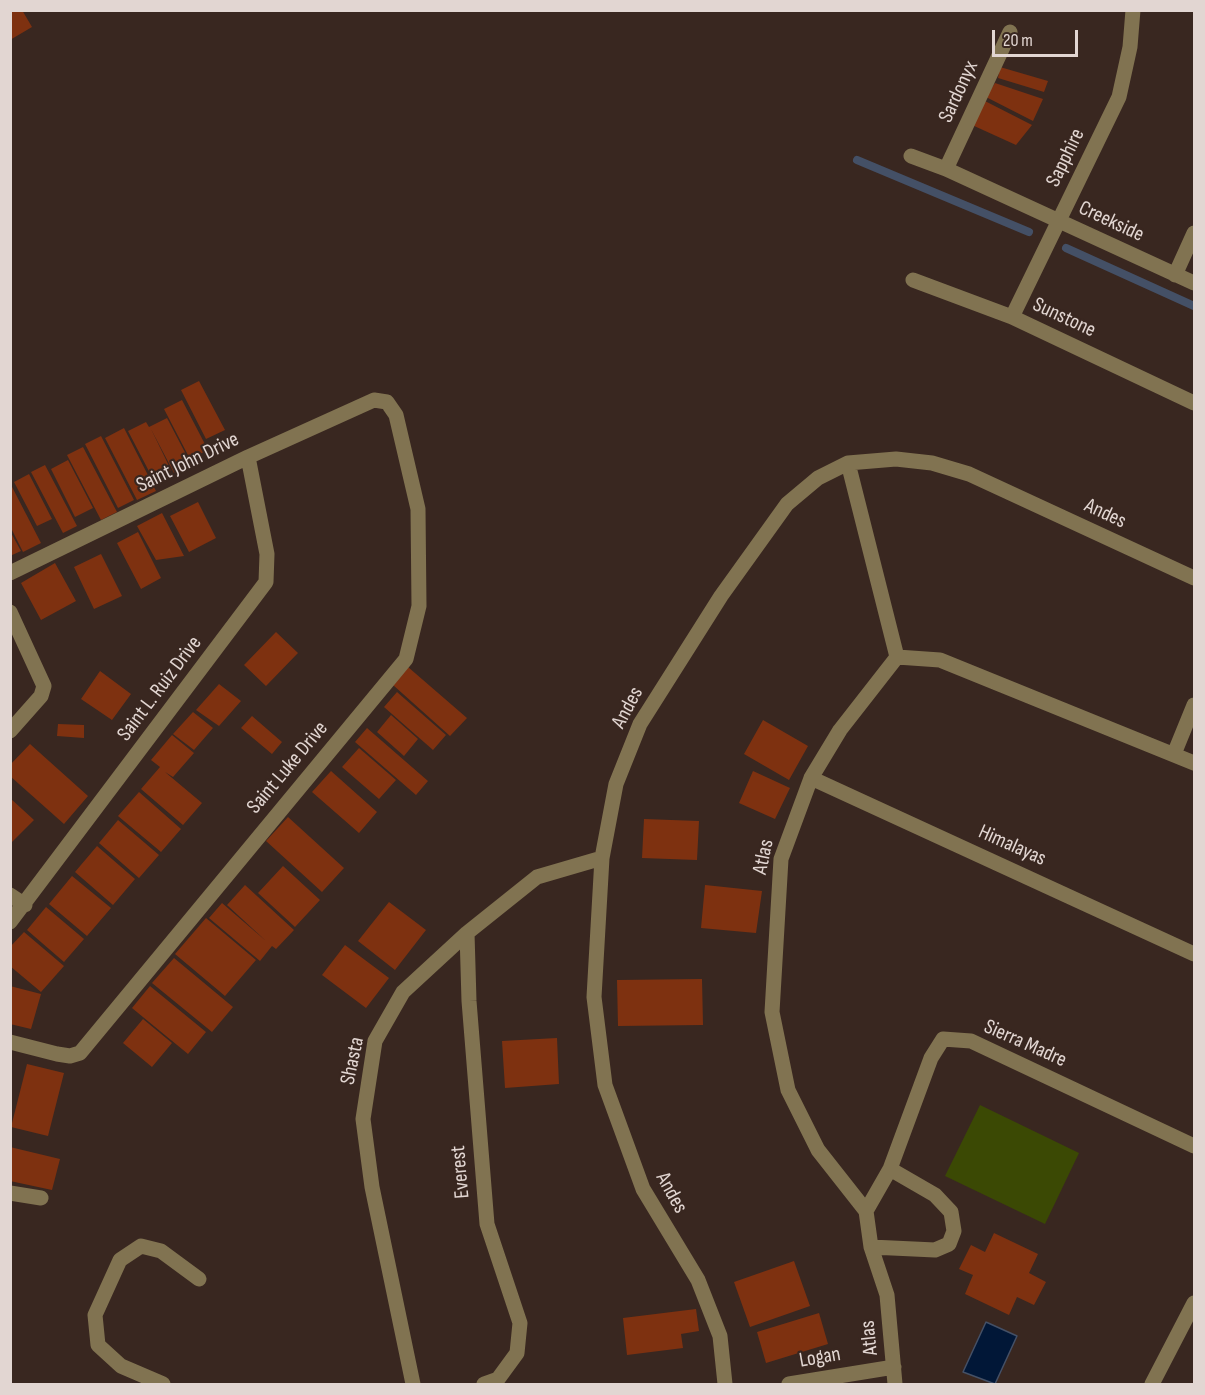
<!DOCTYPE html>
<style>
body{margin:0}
#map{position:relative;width:1205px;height:1395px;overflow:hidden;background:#392720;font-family:"Sofia Sans Condensed",sans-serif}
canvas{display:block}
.frame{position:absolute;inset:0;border:12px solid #e2d6d2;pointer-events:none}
.scale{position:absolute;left:992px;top:30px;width:86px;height:27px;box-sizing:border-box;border:3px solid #e2d6d2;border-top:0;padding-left:8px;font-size:18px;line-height:21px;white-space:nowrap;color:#e2d6d2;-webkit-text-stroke:4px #392720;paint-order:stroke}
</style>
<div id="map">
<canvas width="1205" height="1395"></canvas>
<div class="frame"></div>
<div class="scale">20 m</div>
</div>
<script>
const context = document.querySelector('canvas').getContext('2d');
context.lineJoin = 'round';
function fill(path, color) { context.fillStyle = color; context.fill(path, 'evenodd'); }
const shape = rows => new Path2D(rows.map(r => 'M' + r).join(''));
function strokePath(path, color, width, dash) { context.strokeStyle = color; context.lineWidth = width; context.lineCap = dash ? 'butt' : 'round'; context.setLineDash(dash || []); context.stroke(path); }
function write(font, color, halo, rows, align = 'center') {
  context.font = font + ' "Sofia Sans Condensed",sans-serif'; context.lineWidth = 4.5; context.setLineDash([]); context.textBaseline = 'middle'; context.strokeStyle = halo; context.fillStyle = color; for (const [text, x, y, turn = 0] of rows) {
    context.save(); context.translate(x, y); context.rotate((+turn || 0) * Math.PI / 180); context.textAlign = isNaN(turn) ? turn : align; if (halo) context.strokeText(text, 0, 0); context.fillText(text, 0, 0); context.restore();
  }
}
fill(shape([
 [980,1105,1079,1153,1045,1224,945,1176]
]), '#3b4904');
const water = shape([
 [986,1322,1017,1336,995,1384,963,1372,986,1322]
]);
fill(water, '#011737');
strokePath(water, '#445066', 1.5);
strokePath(shape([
 [857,160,1029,232],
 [1066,248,1194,306]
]), '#445066', 8);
fill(shape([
 [10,10,22,10,32,27,10,40],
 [1000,67,1048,81,1044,92,998,78],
 [995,83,1043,99,1033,121,986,97],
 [983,100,1032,125,1016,145,972,125],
 [199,381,225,430,206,439,181,390],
 [182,400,208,450,190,459,164,409],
 [167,418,191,464,174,473,151,429,171,470,153,479,128,431,146,422,149,427],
 [124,428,156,491,137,500,105,438],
 [101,436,134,500,118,508,85,444],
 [83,447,117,512,101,520,67,455],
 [68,460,93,508,75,517,51,469],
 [45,465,77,526,63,533,31,472],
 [29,474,52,519,37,526,14,482],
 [10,483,41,543,23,552,10,526],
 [198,502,216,538,189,552,170,516],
 [162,513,184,556,156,560,137,526],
 [10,531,21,551,10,556],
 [138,532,161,578,141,589,117,543],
 [101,554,122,596,94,609,74,567],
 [55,563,76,601,41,620,21,583],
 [276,632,298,653,266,686,244,665],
 [408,667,467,718,450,736,393,685],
 [100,671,131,694,112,720,81,699],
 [219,684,241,701,219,726,196,710],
 [397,692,446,735,433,750,384,707],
 [193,712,213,728,194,750,173,734],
 [391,715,418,739,404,756,377,732],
 [252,716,282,742,272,754,241,728],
 [763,720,808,746,789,780,744,754],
 [58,724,84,725,84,738,57,736],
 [367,728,428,781,416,795,355,742],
 [172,735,194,753,173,777,165,772,202,803,183,825,141,789,160,767,151,760],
 [30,744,88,796,64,824,10,776,10,765],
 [359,748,396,780,379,799,342,767],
 [331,771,377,812,359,833,312,792],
 [753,771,790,788,775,819,739,803],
 [139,792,181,829,161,852,118,816],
 [10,798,34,820,10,844],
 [288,817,344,868,322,892,266,841],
 [644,819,699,821,697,860,642,858],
 [118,820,159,855,139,878,99,843],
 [97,846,135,879,113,905,75,872],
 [283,866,320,900,295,927,258,893],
 [72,876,111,908,87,936,49,904],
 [245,885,294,930,276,949,272,946,260,961,209,918,222,903,266,941,227,905],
 [705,885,762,891,756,933,701,928],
 [389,902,426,930,395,970,358,941],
 [46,907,84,939,64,962,27,930],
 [206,918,256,960,225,996,175,954],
 [24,932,64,966,41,992,10,966,10,947],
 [345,945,389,978,366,1008,322,975],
 [174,958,233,1007,212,1032,152,983],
 [702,979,703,1025,618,1026,617,980],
 [10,986,41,994,31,1029,10,1024],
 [150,986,206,1032,188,1054,132,1008],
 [143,1019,172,1043,152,1067,123,1043],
 [557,1038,559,1084,505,1088,502,1041],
 [27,1064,64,1073,48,1136,11,1127],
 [10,1147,60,1159,52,1190,10,1181],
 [994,1233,1038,1254,1029,1273,1046,1282,1034,1305,1017,1297,1009,1315,965,1294,973,1275,959,1269,971,1245,985,1252],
 [794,1261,810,1306,750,1327,734,1282],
 [696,1309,699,1331,681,1334,683,1348,627,1355,623,1318],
 [819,1313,828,1344,766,1363,757,1332]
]), '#7e3110');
strokePath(shape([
 [911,156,946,169,1194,283],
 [946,169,1010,32],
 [1175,275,1194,233],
 [913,280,1012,317,1194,403],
 [1012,317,1119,97,1130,47,1133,10],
 [848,463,897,657],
 [10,573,248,457,374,400,387,402,396,415,418,509,419,606,406,659,80,1053,70,1056,57,1054,10,1042],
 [10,612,44,686,41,696,10,731],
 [1174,754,1194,705],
 [811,778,1194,954],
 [10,895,25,905],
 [10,922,266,582,267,554,248,457],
 [467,933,469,1001,487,1224,520,1323,517,1353,498,1379,484,1384],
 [10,1193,41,1198],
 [866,1211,890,1169,931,1058,943,1039,971,1041,1194,1146],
 [871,1247,935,1250,949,1244,954,1231,951,1212,935,1195,890,1169],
 [163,1384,121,1366,98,1345,95,1315,120,1260,141,1246,161,1251,199,1279],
 [413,1384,372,1187,363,1119,375,1041,403,992,467,933,537,877,602,858],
 [725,1384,720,1336,698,1280,643,1189,605,1085,594,997,602,858,616,784,640,724,721,596,787,504,818,478,848,463,896,459,932,463,969,474,1194,578],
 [789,1384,894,1367],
 [895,1384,887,1295,871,1247,866,1211,818,1150,788,1090,772,1012,781,859,811,778,840,730,897,657,940,660,1194,763],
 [1152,1384,1194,1303]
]), '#817351', 15);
write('21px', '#e2d6d2', '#392720', [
 ["Sardonyx",959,92,-65],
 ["Sapphire",1066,158,-64],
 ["Creekside",1111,222,25],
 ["Sunstone",1064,318,25],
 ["Saint John Drive",188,463,-26],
 ["Andes",1105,514,25],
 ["Saint L. Ruiz Drive",160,689,-53],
 ["Andes",628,708,-62],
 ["Saint Luke Drive",288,768,-50],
 ["Himalayas",1012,846,24],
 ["Atlas",764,857,-78],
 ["Sierra Madre",1025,1044,24],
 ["Shasta",353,1061,-78],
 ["Everest",461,1172,-95],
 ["Andes",671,1193,61],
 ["Atlas",870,1338,-96],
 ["Logan",820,1358,-10]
]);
</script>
